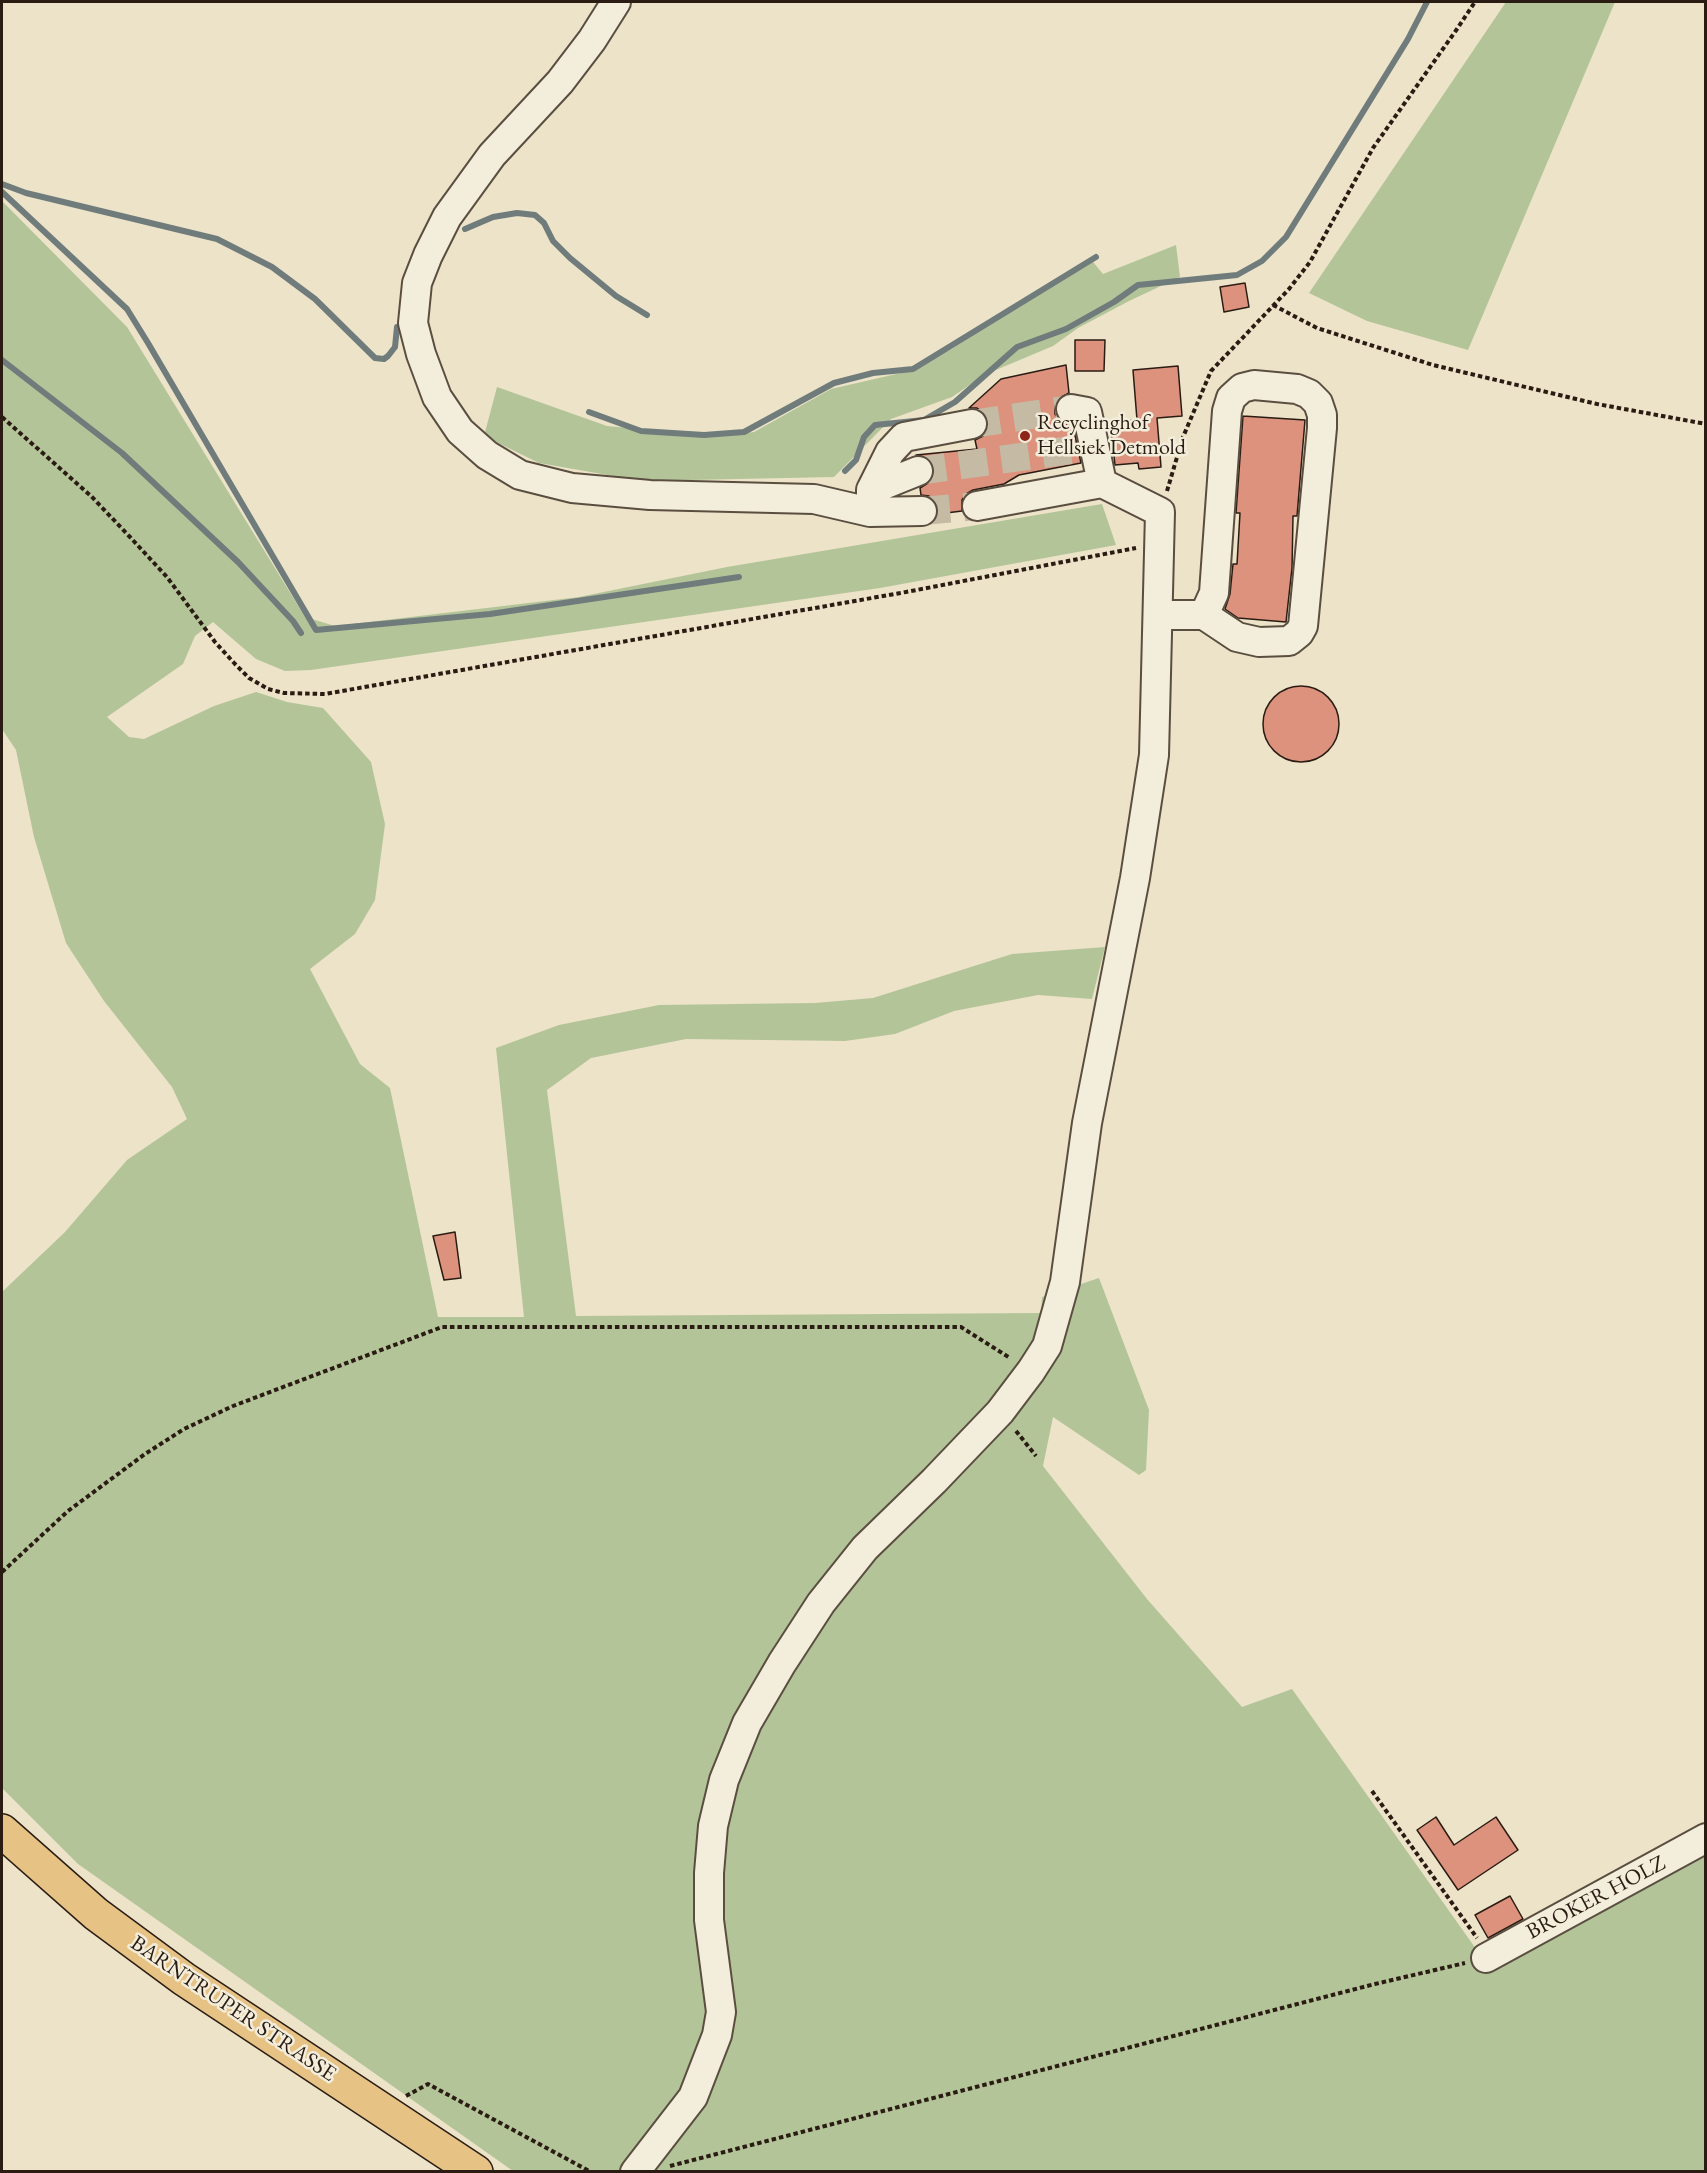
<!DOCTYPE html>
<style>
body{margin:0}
#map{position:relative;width:1707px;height:2173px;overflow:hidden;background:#ece3c8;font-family:"EB Garamond",serif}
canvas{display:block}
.frame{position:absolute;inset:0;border:3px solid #2a1c13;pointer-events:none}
</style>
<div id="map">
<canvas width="1707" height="2173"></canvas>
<div class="frame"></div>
</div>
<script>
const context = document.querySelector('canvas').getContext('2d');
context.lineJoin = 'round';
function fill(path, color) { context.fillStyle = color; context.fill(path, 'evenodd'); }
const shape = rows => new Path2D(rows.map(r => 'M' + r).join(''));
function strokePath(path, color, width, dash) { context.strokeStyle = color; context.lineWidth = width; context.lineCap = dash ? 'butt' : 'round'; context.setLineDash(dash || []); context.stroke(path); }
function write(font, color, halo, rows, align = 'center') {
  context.font = font + ' "EB Garamond",serif'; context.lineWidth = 5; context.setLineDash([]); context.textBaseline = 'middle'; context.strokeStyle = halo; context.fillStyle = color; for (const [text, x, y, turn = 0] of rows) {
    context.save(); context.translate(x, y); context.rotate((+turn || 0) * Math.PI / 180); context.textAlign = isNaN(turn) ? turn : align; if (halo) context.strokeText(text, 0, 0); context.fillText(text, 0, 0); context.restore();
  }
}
fill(shape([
 [1506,2,1615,2,1468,350,1367,321,1309,293],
 [2,201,127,327,305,617,335,626,579,597,727,567,1102,504,1116,545,880,588,311,670,285,671,256,659,213,622,195,636,183,664,107,717,129,737,144,739,214,706,256,692,287,702,323,708,371,762,385,824,375,900,355,934,310,969,360,1064,390,1088,438,1317,524,1317,496,1048,559,1025,659,1005,815,1003,873,998,1012,954,1105,947,1092,999,1038,995,954,1011,895,1034,845,1041,686,1039,591,1058,547,1090,576,1316,1041,1313,1042,1297,1099,1278,1149,1410,1146,1470,1139,1475,1053,1417,1043,1466,1147,1599,1242,1707,1292,1689,1486,1963,1705,1843,1705,2171,513,2171,78,1864,2,1788,2,1292,65,1232,127,1160,187,1119,172,1087,104,1001,66,943,34,837,16,750,2,729],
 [1176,245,1180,277,1129,301,1078,328,1053,346,984,375,952,397,891,419,834,477,642,481,539,463,484,436,497,387,607,426,718,436,754,432,831,389,905,372,950,350,1014,309,1093,262,1103,274]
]), '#b4c499');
strokePath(shape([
 [2,184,26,193,217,239,272,267,315,299,375,358,384,359,388,356,395,347,397,327],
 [2,192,127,309,148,343,316,630,490,614,739,577],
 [465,229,493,217,517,213,535,215,544,223,553,241,570,258,616,296,647,315],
 [2,360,122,453,238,562,293,621,301,633],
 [589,412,641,431,704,435,744,432,834,383,873,373,913,369,1096,257],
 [845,471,856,460,864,437,875,425,924,420,955,402,1017,347,1066,329,1114,302,1138,285,1237,275,1262,261,1286,237,1408,39,1427,2]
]), '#6f7c7b', 6);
const building = shape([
 [1245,283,1249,307,1224,312,1220,287,1245,283],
 [1075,340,1105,340,1104,371,1075,371,1075,340],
 [1066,365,1069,393,1058,399,1055,405,1055,414,1061,422,1073,426,1081,463,1019,475,1004,484,973,490,966,494,962,500,962,511,938,514,936,502,929,496,921,495,920,488,931,481,934,473,933,465,928,458,916,455,977,449,975,440,983,436,988,429,988,421,984,413,977,408,969,408,1001,379,1066,365],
 [1178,366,1182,416,1157,418,1161,467,1139,469,1138,463,1115,465,1110,422,1137,420,1133,370,1178,366],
 [1243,416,1305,420,1297,516,1293,516,1292,568,1286,622,1238,618,1225,609,1230,594,1233,564,1237,564,1240,513,1236,513,1243,416],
 '1263 724a38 38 0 1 1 76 0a38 38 0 1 1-76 0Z',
 [455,1232,461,1278,444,1280,433,1236,455,1232],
 [1436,1817,1454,1845,1496,1817,1518,1850,1458,1890,1417,1830,1436,1817],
 [1510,1896,1523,1919,1488,1938,1475,1915,1510,1896]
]);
fill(building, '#dc927d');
strokePath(building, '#2a1c13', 1.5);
strokePath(shape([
 [972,424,1071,409],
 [918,471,1079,449],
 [922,511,977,506]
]), '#c5bba4', 28, [28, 14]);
const minor = shape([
 [616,2,592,40,560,82,492,155,447,217,428,255,417,283,413,323,421,354,437,397,460,431,487,455,520,475,572,488,650,495,814,499,870,512,922,511],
 [1071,409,1087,412,1102,483],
 [871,490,890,452,904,437,972,424],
 [871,498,871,490,918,471],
 [1159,615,1204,615,1214,593,1227,411,1231,398,1242,388,1254,385,1297,389,1309,394,1318,403,1322,415,1322,428,1303,626,1299,633,1289,641,1259,642,1237,637,1204,615],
 [1486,1958,1706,1838],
 [635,2172,693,2097,717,2035,721,2012,709,1920,709,1873,713,1826,724,1780,747,1723,782,1663,821,1603,865,1548,934,1481,1000,1412,1031,1371,1047,1346,1065,1282,1087,1123,1135,878,1154,755,1160,512,1102,483,977,506]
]);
const major = shape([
 [2,1831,96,1914,184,1979,476,2172]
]);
strokePath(minor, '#5a4e40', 32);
strokePath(major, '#2a1c13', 36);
strokePath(shape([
 [1273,305,1317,328,1433,365,1597,404,1706,424],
 [2,417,91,496,130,537,167,577,215,642,235,664,249,678,268,689,284,693,325,694,906,592,1136,548],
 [1167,491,1183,437,1211,371,1289,289,1310,262,1373,148,1457,29,1475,2],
 [1016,1431,1036,1456],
 [2,1572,68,1511,145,1454,184,1429,233,1406,442,1327,961,1327,1010,1358],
 [1372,1791,1477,1938],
 [406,2096,428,2084,591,2172],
 [670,2166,1375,1984,1465,1963]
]), '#2a1c13', 4, [4.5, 3]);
strokePath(minor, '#f3eddb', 28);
strokePath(major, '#e6c284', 33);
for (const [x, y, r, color] of [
 [1025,436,6,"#8f2418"]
]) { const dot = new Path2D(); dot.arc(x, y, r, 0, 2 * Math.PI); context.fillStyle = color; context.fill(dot); strokePath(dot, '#f3eddb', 2); }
write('22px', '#2a1c13', '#f3eddb', [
 ["Recyclinghof",1037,423],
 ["Hellsiek Detmold",1037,448]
], 'left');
write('22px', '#2a1c13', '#f3eddb', [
 ["BROKER HOLZ",1596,1898,-28],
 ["BARNTRUPER STRASSE",233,2009,34]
]);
</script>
